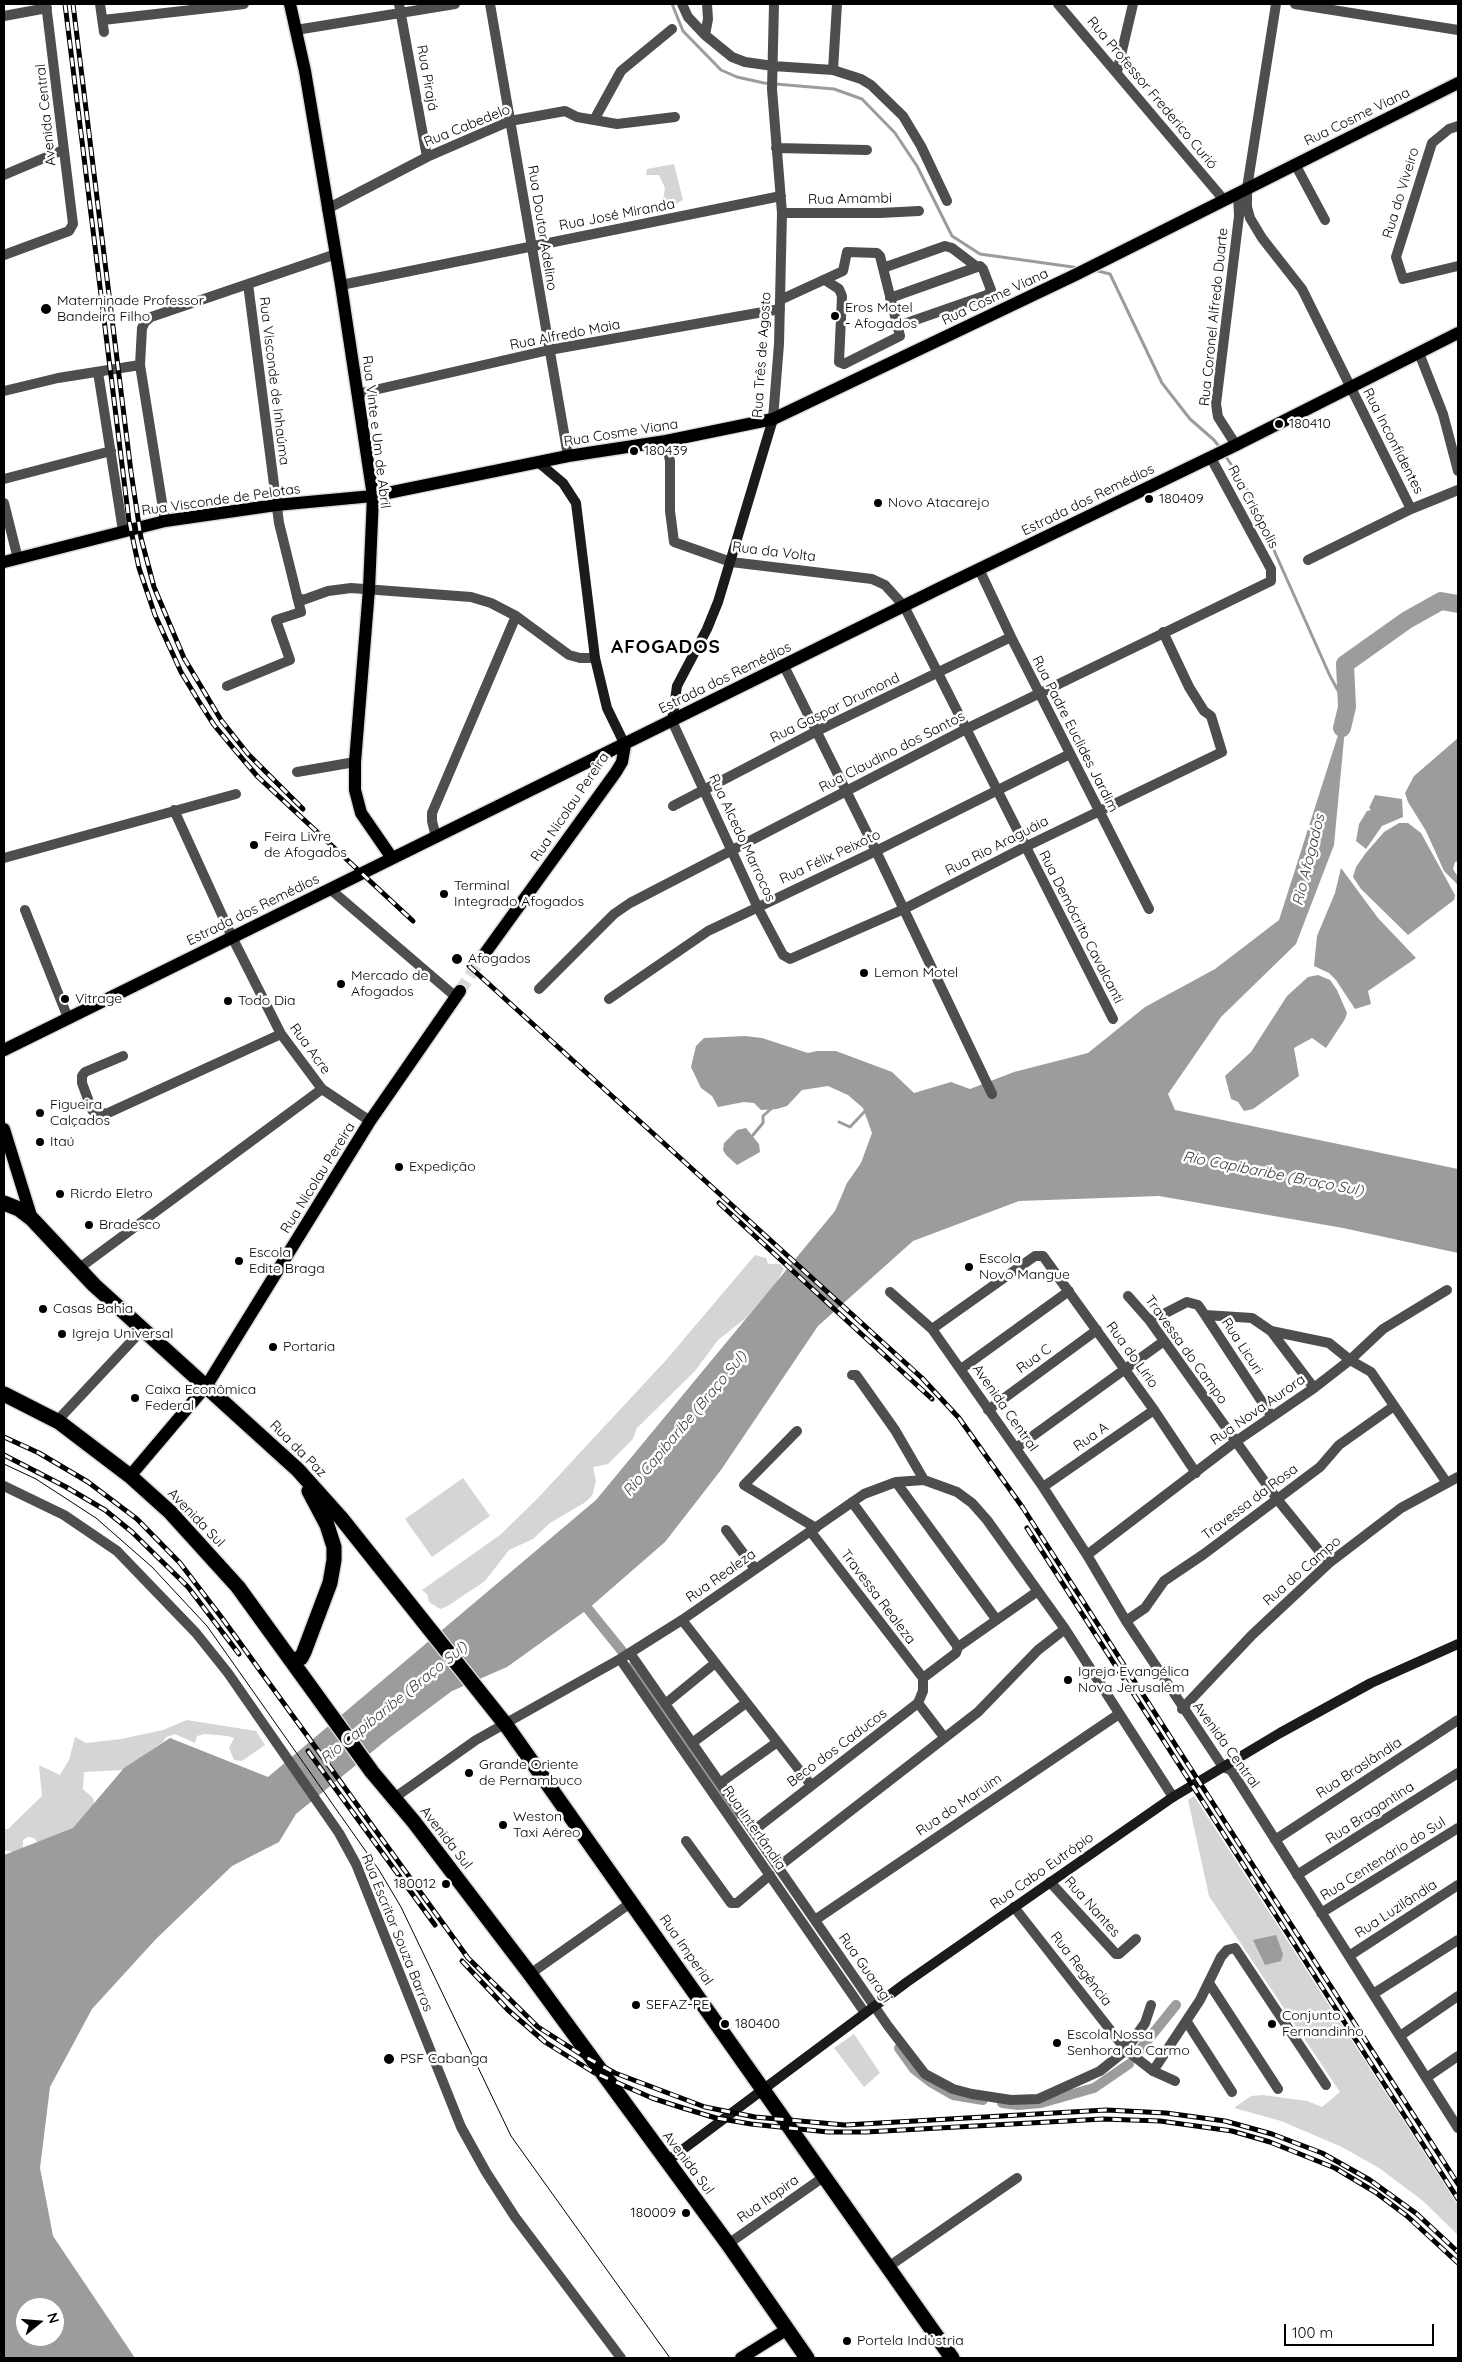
<!DOCTYPE html>
<meta charset="utf-8">
<style>
body{margin:0}
#map{position:relative;width:1462px;height:2362px;overflow:hidden;background:#fff;font-family:Quicksand,sans-serif}
canvas{display:block}
.frame{position:absolute;inset:0;border:5px solid #000;pointer-events:none}
.north{position:absolute;left:15px;top:2297px;width:50px;height:50px;box-sizing:border-box;background:#fff;border:1px solid #999;border-radius:50%;rotate:73deg;font-size:14px;font-weight:700;line-height:20px;text-align:center;color:#000}
.north::after{content:'';display:block;margin:auto;width:18px;height:22px;background:#000;clip-path:polygon(50% 0,100% 100%,50% 72%,0 100%)}
.scale{position:absolute;left:1284px;top:2324px;width:150px;height:22px;box-sizing:border-box;border:2px solid #000;border-top:0;padding-left:6px;font-size:15px;line-height:18px;white-space:nowrap;color:#000;-webkit-text-stroke:4px #fff;paint-order:stroke}
</style>
<div id="map">
<canvas width="1462" height="2362"></canvas>
<div class="frame"></div>
<div class="north">N</div>
<div class="scale">100 m</div>
</div>
<script>
const context = document.querySelector('canvas').getContext('2d');
context.lineJoin = 'round';
function fill(path, color) { context.fillStyle = color; context.fill(path, 'evenodd'); }
const shape = rows => new Path2D(rows.map(r => 'M' + r).join(''));
function strokePath(path, color, width, dash) { context.strokeStyle = color; context.lineWidth = width; context.lineCap = dash ? 'butt' : 'round'; context.setLineDash(dash || []); context.stroke(path); }
function write(font, color, halo, rows, align = 'center') {
  context.font = font + ' Quicksand,sans-serif'; context.lineWidth = 5; context.setLineDash([]); context.textBaseline = 'middle'; context.strokeStyle = halo; context.fillStyle = color; for (const [text, x, y, turn = 0] of rows) {
    context.save(); context.translate(x, y); context.rotate((+turn || 0) * Math.PI / 180); context.textAlign = isNaN(turn) ? turn : align; if (halo) context.strokeText(text, 0, 0); context.fillText(text, 0, 0); context.restore();
  }
}
fill(shape([
 [674,164,683,200,672,206,663,200,665,188,659,175,646,175,647,169],
 [755,1255,766,1258,768,1264,780,1264,784,1269,776,1283,746,1318,718,1340,695,1371,637,1428,633,1439,608,1464,593,1467,596,1481,592,1496,584,1503,550,1523,533,1539,509,1550,485,1581,446,1607,440,1609,429,1602,427,1594,422,1590,500,1535,537,1499,667,1359],
 [463,1478,490,1516,432,1557,405,1519],
 [187,1720,256,1731,265,1745,242,1761,234,1760,229,1748,234,1738,228,1736,205,1734,197,1736,195,1743,175,1734,166,1737,163,1742,150,1751,128,1774,122,1770,84,1772,83,1789,93,1798,94,1803,85,1828,37,1842,34,1838,28,1837,23,1840,23,1848,17,1853,4,1850,4,1829,8,1829,42,1796,39,1765,60,1775,69,1760,75,1737,86,1743,121,1739,163,1730],
 [1194,1796,1458,2205,1458,2235,1423,2201,1379,2168,1342,2147,1281,2121,1234,2108,1251,2096,1263,2095,1307,2101,1322,2107,1340,2092,1209,1896,1188,1800],
 [854,2034,880,2073,864,2087,834,2048]
]), '#d5d5d5');
fill(shape([
 [1347,707,1334,845,1296,944,1221,1017,1168,1094,1175,1110,1458,1169,1458,1253,1343,1228,1159,1196,1019,1201,913,1241,818,1326,721,1470,665,1542,588,1609,507,1667,452,1691,389,1738,296,1814,279,1842,232,1866,156,1939,92,2009,50,2087,40,2168,53,2236,135,2358,4,2358,4,1855,73,1828,124,1768,170,1738,268,1777,596,1500,835,1211,847,1183,861,1163,872,1133,863,1108,848,1095,828,1086,802,1090,787,1106,777,1109,761,1110,754,1103,744,1102,718,1107,712,1096,701,1088,691,1067,696,1046,704,1038,745,1036,762,1038,808,1053,817,1051,836,1051,892,1072,914,1093,951,1082,970,1089,1014,1072,1088,1053,1145,1007,1215,969,1279,920],
 [25,2307,55,2307,55,2337,25,2337],
 [1458,738,1458,861,1455,862,1453,869,1458,877,1458,885,1444,871,1426,831,1408,802,1405,793,1414,776],
 [1375,795,1402,799,1403,817,1382,826,1366,849,1356,841,1359,824,1367,811,1371,810,1369,808],
 [1399,823,1408,823,1421,833,1455,895,1454,900,1408,935,1361,889,1353,877,1356,867,1365,854,1384,832],
 [1341,868,1378,918,1416,958,1368,991,1371,1004,1355,1009,1336,980,1329,973,1314,966,1317,936,1335,893],
 [1318,975,1330,980,1337,990,1347,1013,1345,1019,1326,1048,1312,1038,1294,1048,1299,1076,1253,1109,1244,1111,1238,1102,1231,1099,1225,1076,1251,1052,1287,996,1308,977],
 [746,1128,759,1144,760,1152,737,1165,726,1155,723,1150,724,1143,737,1130],
 [1276,1935,1283,1954,1281,1961,1265,1965,1253,1940]
]), '#9c9c9c');
strokePath(shape([
 [672,4,683,31,721,70,737,77,764,83,834,89,862,99,895,133,917,166,952,236,980,254,1080,268],
 [1094,270,1110,274,1162,383,1190,419,1214,440,1221,449],
 [1224,454,1244,483,1330,676,1347,707],
 [839,1122,850,1127,866,1110],
 [753,1135,763,1123,763,1116,772,1108]
]), '#9c9c9c', 3);
strokePath(shape([
 [588,1609,622,1651],
 [633,1666,736,1814],
 [899,2048,914,2069,932,2083,953,2095,983,2100],
 [1138,2052,1176,2005],
 [1002,2103,1018,2105,1041,2103,1094,2088,1129,2064]
]), '#9c9c9c', 10);
strokePath(shape([
 [1342,728,1347,707,1345,664,1407,620,1441,601,1458,604]
]), '#9c9c9c', 18);
strokePath(shape([
 [460,991,483,956]
]), '#d9d9d9', 12, [12, 6]);
const primary = shape([
 [290,4,305,71,341,285,373,496,369,589,355,762,355,790,361,813,392,858],
 [4,562,165,521,276,505,373,496,568,456,666,441,773,419,1075,275,1458,83],
 [483,956,616,772,622,762,625,745],
 [4,1050,940,588,1236,445,1458,333],
 [4,1129,32,1219],
 [130,1476,207,1385,370,1121,460,991],
 [741,2358,786,2330]
]);
const highway = shape([
 [4,1203,19,1209,32,1219,94,1285,298,1470,341,1518,506,1725,952,2358],
 [4,1394,59,1422,130,1476,170,1512,238,1587,372,1772,414,1822,530,1974,728,2244,807,2358],
 [291,1660,301,1658,304,1652,330,1583,334,1560,334,1547,327,1525,309,1491]
]);
strokePath(primary, '#dbdbdb', 15);
strokePath(highway, '#dbdbdb', 18);
strokePath(shape([
 [100,4,104,32],
 [399,4,427,157],
 [490,4,568,456],
 [682,4,688,17,705,35,732,57,745,62,773,66,833,70,861,79,871,85,903,116,921,146,947,201],
 [1058,4,1224,200],
 [1276,4,1247,188,1247,207,1250,218,1262,238,1302,289,1411,509],
 [1295,4,1458,30],
 [4,16,47,8],
 [103,20,244,4],
 [296,30,455,4],
 [705,35,708,19,707,4],
 [833,70,837,4],
 [1117,72,1133,4],
 [594,120,621,71,672,29],
 [1458,126,1449,129,1432,143,1396,257,1403,279,1458,266],
 [776,148,867,150],
 [1295,164,1325,220],
 [4,175,63,150],
 [327,209,427,157,510,121,565,111,577,117,617,124,675,117],
 [782,213,880,213,919,211],
 [4,255,69,231,73,224,46,4],
 [883,268,945,246,952,248,977,267],
 [341,285,781,196],
 [890,298,980,266,983,269,991,290,987,295,898,326],
 [780,300,843,271,847,252,877,253,880,256,900,336,844,364,839,362,842,296,839,289,825,280],
 [1419,353,1443,414,1458,471],
 [98,372,123,531],
 [4,391,58,378,140,365],
 [357,394,549,350,780,309],
 [773,419,779,344,782,213,772,89,774,4],
 [666,441,670,461,670,511,674,542,731,562,872,579,885,585,904,606,1113,1019],
 [1236,445,1218,417,1216,404,1239,216,1238,193],
 [4,479,111,451],
 [4,503,18,559],
 [165,521,140,365,142,328,145,322,151,317,336,254],
 [1308,560,1411,509,1458,490],
 [979,569,1011,637,1149,909],
 [297,597,303,600,328,591,351,588,471,597,491,603,516,616,569,655,580,658,595,658],
 [784,666,876,851,992,1094],
 [227,686,290,660,276,620,301,612,279,523,248,284],
 [672,721,757,906,783,955,790,959,904,909,1025,847,1222,752,1211,716,1204,711,1189,687,1163,632],
 [297,772,355,762],
 [673,806,817,731,1011,637],
 [174,810,232,937,281,1034,322,1089,370,1121],
 [436,837,432,821,432,813,516,616],
 [4,858,236,794],
 [330,889,456,997],
 [25,910,68,1018],
 [539,989,614,914,630,903,968,728,1271,581,1271,569,1211,458],
 [609,999,708,931,876,851,1070,754],
 [123,1056,85,1072,82,1076,82,1083,92,1110,98,1114,108,1113,281,1034],
 [78,1269,322,1089],
 [890,1292,932,1329,1043,1487,1087,1555,1126,1621,1223,1767,1231,1770,1458,2128],
 [1128,1296,1150,1321,1277,1499,1329,1563],
 [1205,1315,1272,1417],
 [1150,1321,1187,1302,1198,1305,1205,1315,1252,1318,1271,1331,1329,1343,1350,1360,1371,1372,1447,1483],
 [932,1329,1035,1256,1043,1256,1154,1410,1196,1473],
 [1271,1331,1314,1388],
 [961,1369,1069,1291],
 [852,1375,856,1375,895,1430,924,1480],
 [988,1410,1097,1330],
 [57,1421,143,1329],
 [797,1431,744,1485,816,1528],
 [1016,1448,1164,1341],
 [896,1482,996,1619],
 [4,1486,64,1515,117,1551,196,1633,228,1673,339,1833,356,1864,461,2127,486,2172,515,2217,621,2358],
 [1043,1487,1154,1410],
 [852,1502,958,1647],
 [726,1530,755,1569],
 [1087,1555,1235,1442,1314,1388,1350,1360,1383,1329,1447,1290],
 [682,1620,811,1785],
 [1126,1621,1145,1608,1164,1581,1204,1554,1320,1467,1339,1445,1394,1406],
 [958,1647,1038,1591],
 [630,1653,888,2026,925,2074,953,2089,972,2094,1011,2100,1038,2099,1100,2071,1126,2050,1145,2023,1151,2005],
 [620,1659,865,2013],
 [923,1678,956,1653,958,1647],
 [918,1703,944,1737],
 [665,1704,714,1664],
 [1182,1709,1252,1635,1329,1563,1401,1508,1458,1477],
 [692,1743,746,1703],
 [720,1783,776,1743],
 [394,1798,476,1740,620,1659,682,1620,864,1494,896,1482,924,1480,957,1492,972,1503,987,1520,1065,1629,1173,1797],
 [753,1831,918,1703,923,1691,923,1678,811,1532],
 [1275,1840,1458,1720],
 [686,1841,731,1903,737,1903,770,1875],
 [778,1867,978,1712,1038,1650,1065,1629],
 [1297,1875,1458,1773],
 [1050,1882,1116,1954,1119,1954,1136,1939],
 [1014,1907,1126,2050,1153,2071,1175,2081],
 [1321,1913,1458,1828],
 [815,1920,1119,1714],
 [1349,1956,1458,1885],
 [530,1974,632,1902],
 [1209,1983,1278,2089],
 [1373,1994,1458,1940],
 [1187,2022,1232,2092],
 [1400,2036,1458,1996],
 [1153,2071,1200,2000,1221,1957,1227,1950,1235,1948,1326,2085],
 [1426,2078,1458,2056],
 [728,2244,825,2176],
 [888,2267,1017,2178]
]), '#4e4e4e', 10);
strokePath(shape([
 [538,462,563,483,576,503,595,658,607,708,625,745],
 [672,721,677,686,707,629,718,602,773,419],
 [666,2162,907,1982,1173,1797,1280,1733,1371,1683,1458,1644]
]), '#1b1b1b', 10);
strokePath(primary, '#000', 12);
strokePath(highway, '#000', 15);
strokePath(shape([
 [4,1464,36,1479,96,1518,152,1567,207,1626,379,1870,401,1907,511,2136,670,2358]
]), '#000', 1);
const rail = shape([
 [65,4,129,521,139,568,155,615,181,672,198,700,214,725,234,749,258,777,413,921],
 [73,4,131,472,141,538,154,587,184,658,221,720,248,754,303,809],
 [469,966,922,1378,959,1418,1023,1508,1458,2184],
 [719,1203,932,1399],
 [4,1437,39,1453,88,1482,137,1519,180,1563,222,1618,468,1958,538,2027,582,2055,615,2073,705,2107,755,2117,845,2125,1106,2110,1166,2113,1225,2121,1272,2134,1322,2153,1370,2180,1417,2214,1458,2252],
 [4,1455,66,1487,105,1510,132,1532,188,1587,239,1654],
 [1027,1528,1458,2199],
 [308,1751,435,1925],
 [462,1961,508,2010,545,2042,593,2072,652,2098,683,2108,716,2118,751,2124,828,2132,866,2132,1103,2119,1160,2121,1232,2131,1270,2142,1335,2168,1375,2192,1407,2216,1458,2263]
]);
strokePath(rail, '#000', 5);
strokePath(rail, '#fff', 3, [9]);
for (const [x, y, r, color] of [
 [46,309,6,"#000"],
 [835,316,5,"#000"],
 [1279,424,5,"#000"],
 [634,451,5,"#000"],
 [1149,499,5,"#000"],
 [878,503,5,"#000"],
 [254,845,5,"#000"],
 [444,894,5,"#000"],
 [457,959,6,"#000"],
 [864,973,5,"#000"],
 [341,984,5,"#000"],
 [65,999,5,"#000"],
 [228,1001,5,"#000"],
 [40,1113,5,"#000"],
 [40,1142,5,"#000"],
 [399,1167,5,"#000"],
 [60,1194,5,"#000"],
 [89,1225,5,"#000"],
 [239,1261,5,"#000"],
 [969,1267,5,"#000"],
 [43,1309,5,"#000"],
 [62,1334,5,"#000"],
 [273,1347,5,"#000"],
 [135,1398,5,"#000"],
 [1068,1680,5,"#000"],
 [469,1773,5,"#000"],
 [503,1825,5,"#000"],
 [446,1884,5,"#000"],
 [636,2005,5,"#000"],
 [725,2024,5,"#000"],
 [1272,2024,5,"#000"],
 [1057,2043,5,"#000"],
 [389,2059,6,"#000"],
 [686,2213,5,"#000"],
 [847,2341,5,"#000"]
]) { const dot = new Path2D(); dot.arc(x, y, r, 0, 2 * Math.PI); context.fillStyle = color; context.fill(dot); strokePath(dot, '#fff', 2); }
write('14px', '#000', '#fff', [
 ["Rua Pirajá",427,78,80],
 ["Rua Professor Frederico Curió",1152,93,50],
 ["Avenida Central",46,115,-96],
 ["Rua Cosme Viana",1357,117,-26],
 ["Rua Cabedelo",467,126,-22],
 ["Rua do Viveiro",1401,193,-73],
 ["Rua Amambi",850,199,-1],
 ["Rua José Miranda",617,215,-11],
 ["Rua Doutor Adelino",542,228,81],
 ["Rua Cosme Viana",995,297,-25],
 ["Rua Coronel Alfredo Duarte",1214,317,-84],
 ["Rua Alfredo Maia",565,335,-11],
 ["Rua Três de Agosto",762,355,-86],
 ["Rua Visconde de Inhaúma",274,381,83],
 ["Rua Vinte e Um de Abril",376,432,83],
 ["Rua Cosme Viana",621,433,-9],
 ["Rua Inconfidentes",1393,441,63],
 ["Rua Visconde de Pelotas",221,500,-8],
 ["Estrada dos Remédios",1088,500,-26],
 ["Rua Crisópolis",1253,507,62],
 ["Rua da Volta",774,552,7],
 ["Estrada dos Remédios",725,678,-26],
 ["Rua Gaspar Drumond",835,708,-26],
 ["Rua Padre Euclides Jardim",1075,734,63],
 ["Rua Claudino dos Santos",892,752,-27],
 ["Rua Nicolau Pereira",570,807,-56],
 ["Rua Alcedo Marrocos",742,838,65],
 ["Rua Rio Araguáia",997,846,-27],
 ["Rua Félix Peixoto",830,857,-25],
 ["Estrada dos Remédios",253,910,-26],
 ["Rua Demócrito Cavalcanti",1081,927,63],
 ["Rua Acre",310,1049,54],
 ["Rua Nicolau Pereira",318,1178,-58],
 ["Rua Licuri",1242,1346,57],
 ["Travessa do Campo",1186,1350,54],
 ["Rua do Lírio",1132,1355,54],
 ["Rua C",1034,1359,-36],
 ["Avenida Central",1005,1408,55],
 ["Rua Nova Aurora",1258,1410,-35],
 ["Rua A",1091,1437,-35],
 ["Rua da Paz",298,1449,45],
 ["Travessa da Rosa",1250,1502,-37],
 ["Avenida Sul",196,1518,46],
 ["Rua do Campo",1302,1571,-41],
 ["Rua Realeza",721,1576,-35],
 ["Travessa Realeza",878,1597,53],
 ["Avenida Central",1226,1745,54],
 ["Beco dos Caducos",837,1748,-37],
 ["Rua Braslândia",1359,1768,-33],
 ["Rua do Maruim",959,1805,-34],
 ["Rua Bragantina",1370,1813,-33],
 ["Rua Interlândia",754,1828,55],
 ["Avenida Sul",446,1838,52],
 ["Rua Centenário do Sul",1383,1859,-32],
 ["Rua Cabo Eutrópio",1042,1871,-35],
 ["Rua Nantes",1092,1907,48],
 ["Rua Luzilândia",1396,1909,-33],
 ["Rua Escritor Souza Barros",397,1933,68],
 ["Rua Imperial",686,1950,55],
 ["Rua Guaragi",865,1968,55],
 ["Rua Regência",1081,1969,52],
 ["Avenida Sul",688,2163,53],
 ["Rua Itapira",768,2199,-35]
]);
write('14px', '#000', '#fff', [
 ["Materninade Professor",57,301],
 ["Bandeira Filho",57,317],
 ["Eros Motel",845,308],
 ["- Afogados",845,324],
 ["180410",1289,424],
 ["180439",644,451],
 ["180409",1159,499],
 ["Novo Atacarejo",888,503],
 ["Feira Livre",264,837],
 ["de Afogados",264,853],
 ["Terminal",454,886],
 ["Integrado Afogados",454,902],
 ["Afogados",468,959],
 ["Lemon Motel",874,973],
 ["Mercado de",351,976],
 ["Afogados",351,992],
 ["Vitrage",75,999],
 ["Todo Dia",238,1001],
 ["Figueira",50,1105],
 ["Calçados",50,1121],
 ["Itaú",50,1142],
 ["Expedição",409,1167],
 ["Ricrdo Eletro",70,1194],
 ["Bradesco",99,1225],
 ["Escola",249,1253],
 ["Edite Braga",249,1269],
 ["Escola",979,1259],
 ["Novo Mangue",979,1275],
 ["Casas Bahia",53,1309],
 ["Igreja Universal",72,1334],
 ["Portaria",283,1347],
 ["Caixa Econômica",145,1390],
 ["Federal",145,1406],
 ["Igreja Evangélica",1078,1672],
 ["Nova Jerusalém",1078,1688],
 ["Grande Oriente",479,1765],
 ["de Pernambuco",479,1781],
 ["Weston",513,1817],
 ["Taxi Aéreo",513,1833],
 ["180012",436,1884,"right"],
 ["SEFAZ-PE",646,2005],
 ["Conjunto",1282,2016],
 ["Fernandinho",1282,2032],
 ["180400",735,2024],
 ["Escola Nossa",1067,2035],
 ["Senhora do Carmo",1067,2051],
 ["PSF Cabanga",400,2059],
 ["180009",676,2213,"right"],
 ["Portela Indústria",857,2341]
], 'left');
write('italic 15px', '#3d3d3d', '#fff', [
 ["Rio Afogados",1309,860,-76],
 ["Rio Capibaribe (Braço Sul)",1273,1174,11],
 ["Rio Capibaribe (Braço Sul)",685,1424,-50],
 ["Rio Capibaribe (Braço Sul)",394,1703,-39]
]);
context.letterSpacing = '1px';
write('bold 19px', '#000', '#fff', [
 ["AFOGADOS",666,647]
]);
context.letterSpacing = '0px';
</script>
